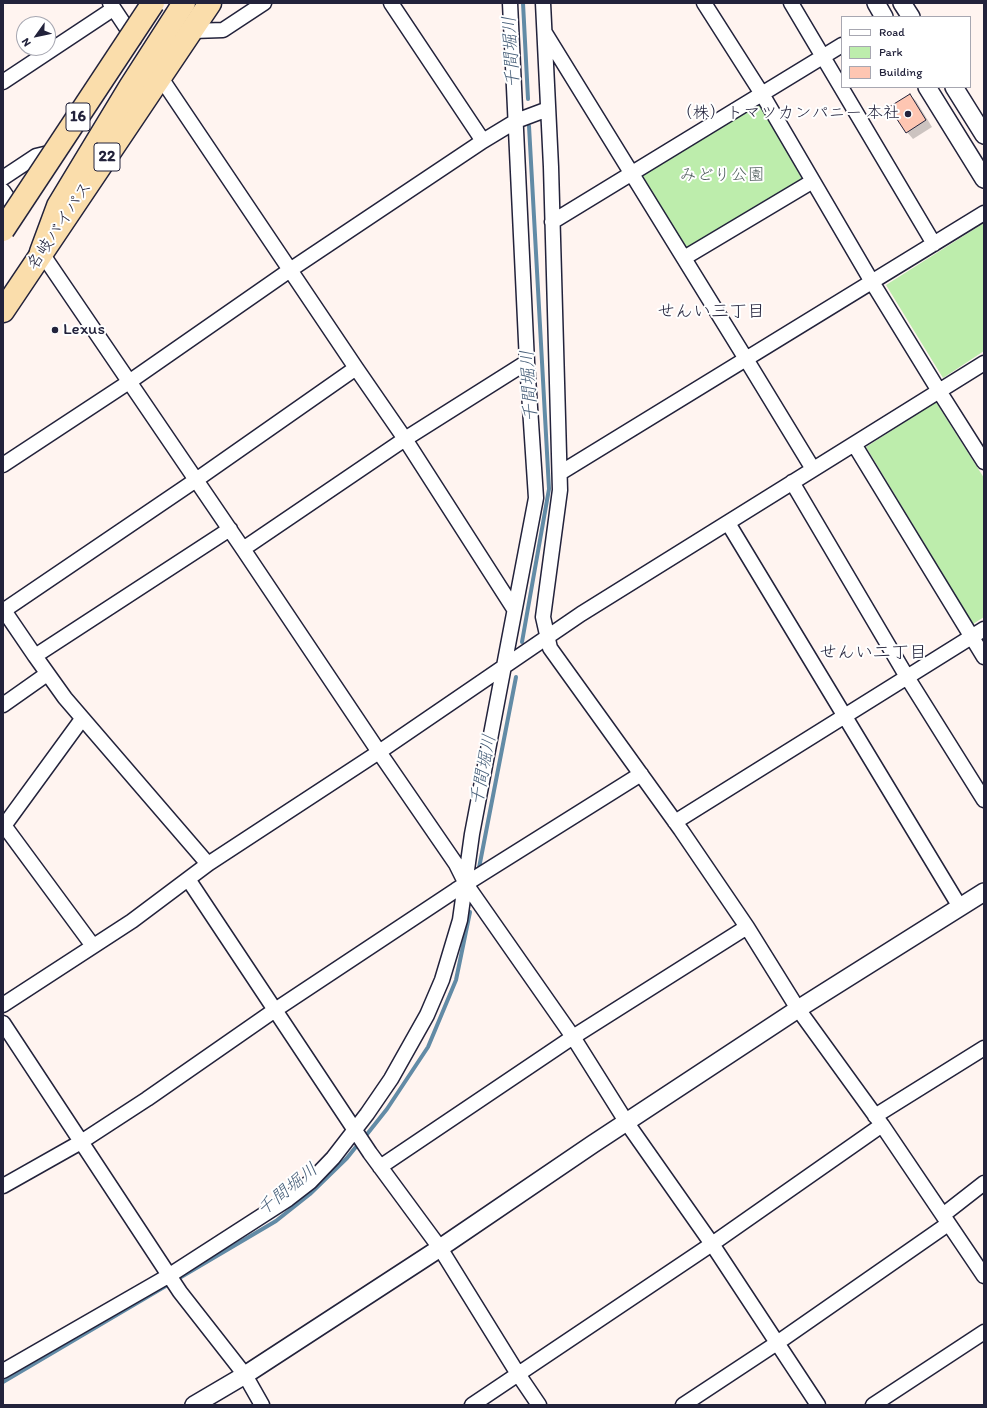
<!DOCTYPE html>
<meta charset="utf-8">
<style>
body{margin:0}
#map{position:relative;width:987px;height:1408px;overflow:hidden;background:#fff4f0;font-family:Itim,sans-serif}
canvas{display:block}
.frame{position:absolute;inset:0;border:4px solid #22223b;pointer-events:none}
.legend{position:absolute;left:841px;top:16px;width:130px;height:72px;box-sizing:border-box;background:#fff;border:1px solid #a7a7b1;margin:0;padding:5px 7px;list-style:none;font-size:12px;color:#22223b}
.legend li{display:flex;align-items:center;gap:8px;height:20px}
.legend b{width:20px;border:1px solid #a7a7b1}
.north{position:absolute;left:16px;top:16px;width:40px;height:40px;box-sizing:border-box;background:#fff;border:1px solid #a7a7b1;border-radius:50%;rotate:237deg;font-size:11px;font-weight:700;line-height:16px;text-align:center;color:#22223b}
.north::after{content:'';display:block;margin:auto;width:14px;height:18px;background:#22223b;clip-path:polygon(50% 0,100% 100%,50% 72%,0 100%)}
</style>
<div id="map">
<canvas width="987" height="1408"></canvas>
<div class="frame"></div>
<ul class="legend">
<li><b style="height:5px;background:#fff"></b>Road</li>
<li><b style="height:11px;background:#bdedac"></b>Park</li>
<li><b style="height:11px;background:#fec6b2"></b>Building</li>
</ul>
<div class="north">N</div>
</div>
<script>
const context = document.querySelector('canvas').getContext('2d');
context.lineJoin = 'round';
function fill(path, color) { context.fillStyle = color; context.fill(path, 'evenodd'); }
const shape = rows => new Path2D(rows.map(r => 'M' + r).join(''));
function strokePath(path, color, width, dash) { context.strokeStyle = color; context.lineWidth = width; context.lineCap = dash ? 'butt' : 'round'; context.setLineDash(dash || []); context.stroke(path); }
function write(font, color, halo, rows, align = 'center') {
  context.font = font + ' Itim,"Klee One",sans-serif'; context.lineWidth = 4; context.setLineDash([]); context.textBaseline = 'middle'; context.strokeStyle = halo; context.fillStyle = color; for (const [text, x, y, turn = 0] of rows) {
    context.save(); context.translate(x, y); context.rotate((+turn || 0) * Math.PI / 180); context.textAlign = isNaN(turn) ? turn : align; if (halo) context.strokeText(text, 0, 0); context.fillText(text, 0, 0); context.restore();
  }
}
fill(shape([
 [759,102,802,179,687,249,641,173],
 [984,223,984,351,943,378,886,285],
 [936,402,984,478,984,617,973,624,866,447]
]), '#bdedac');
fill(shape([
 [910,95,916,101,932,127,913,139,907,132]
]), '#0003');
strokePath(shape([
 [523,3,528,99],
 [522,642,549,489,529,126],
 [479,868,516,677],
 [364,1138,387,1109,428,1047,456,980,470,912],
 [3,1382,276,1221,310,1194,347,1158,359,1143]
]), '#628ba6', 4);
const building = shape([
 [910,94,926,120,906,133,889,107,910,94]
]);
fill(building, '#fec6b2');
strokePath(building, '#22223b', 1);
const minor = shape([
 [110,3,134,39],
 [391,3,483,141],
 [543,3,551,167,560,490,543,617,550,648,681,830,747,927,798,1009,882,1125,984,1276],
 [704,3,762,94,872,282,939,391,984,462],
 [791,3,934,244],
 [193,31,223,30,264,3],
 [545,33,746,359,813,469],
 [161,78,356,368,405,439,514,609],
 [3,82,113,9],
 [3,178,36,156,57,151],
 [3,191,18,213],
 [552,222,842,45],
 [41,252,243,549,379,752,456,864,466,884,573,1037,627,1123,712,1244,818,1405],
 [684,258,813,181],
 [854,444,984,657],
 [3,465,129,382,290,270,483,141,516,121,548,109],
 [560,473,984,213],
 [792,482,907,677,984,800],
 [728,523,960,907],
 [243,549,405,439,527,362],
 [3,609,35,656,65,698,208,864],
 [3,611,196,480,356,368],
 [35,656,230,529],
 [3,705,47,674],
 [675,822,984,629],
 [3,824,93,946],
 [4,826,82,719],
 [188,879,370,1153,440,1248,518,1374,539,1405],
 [3,1005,132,921,208,864,379,752,581,614,984,363],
 [3,1023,180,1292,245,1375,262,1405],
 [875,1116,984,1048],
 [380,1167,573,1037,747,927],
 [3,1186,81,1142,147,1099,275,1010,456,890,641,774],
 [943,1215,984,1183],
 [3,1371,170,1275,288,1199,310,1182,333,1158,367,1114,391,1079,427,1015,442,980,460,920,472,834,536,498,527,362,510,3],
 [472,1405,712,1244,882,1125],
 [683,1405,777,1343,948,1224],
 [873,1405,984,1332]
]);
const tertiary = shape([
 [876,3,884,17],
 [902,3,911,17],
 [927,87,984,179],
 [954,87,984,135],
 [194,1405,245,1375,440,1248,593,1144,798,1009,984,892]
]);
const trunk = shape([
 [3,311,210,3]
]);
const motorway = shape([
 [41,252,58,206,130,87,184,3]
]);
strokePath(minor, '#22223b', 17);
strokePath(tertiary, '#22223b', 20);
strokePath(trunk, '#22223b', 25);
strokePath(motorway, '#22223b', 25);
strokePath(minor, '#fff', 14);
strokePath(tertiary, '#fff', 17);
strokePath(trunk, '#faddab', 22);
strokePath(motorway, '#faddab', 22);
const motorwayBridge = shape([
 [3,230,153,3]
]);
strokePath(motorwayBridge, '#22223b', 25, []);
strokePath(motorwayBridge, '#faddab', 22);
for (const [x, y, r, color] of [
 [908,114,4,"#22223b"],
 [55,330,4,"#22223b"]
]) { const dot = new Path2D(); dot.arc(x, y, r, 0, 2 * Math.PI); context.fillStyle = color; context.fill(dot); strokePath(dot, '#fff', 1.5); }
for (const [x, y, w] of [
 [78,117,24],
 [107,157,26]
]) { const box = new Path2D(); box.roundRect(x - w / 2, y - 14, w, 28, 3); context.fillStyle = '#fff'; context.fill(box); strokePath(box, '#22223b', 1); }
write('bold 16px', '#22223b', null, [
 ["16",78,117],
 ["22",107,157]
]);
write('17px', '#22223b', '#fff', [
 ["（株）トマツカンパニー 本社",900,114],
 ["Lexus",63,330,"left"]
], 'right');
write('17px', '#505f5d', '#fff', [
 ["みどり公園",722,176]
]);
write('17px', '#22223b', '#fff', [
 ["名岐バイパス",60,226,-56]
]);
write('italic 18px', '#475f79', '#fff', [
 ["千間堀川",512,52,-93],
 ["千間堀川",530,386,-93],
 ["千間堀川",484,770,-79],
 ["千間堀川",288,1190,-39]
]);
write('18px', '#22223b', '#fff', [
 ["せんい三丁目",711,312],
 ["せんい二丁目",873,653]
]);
</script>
